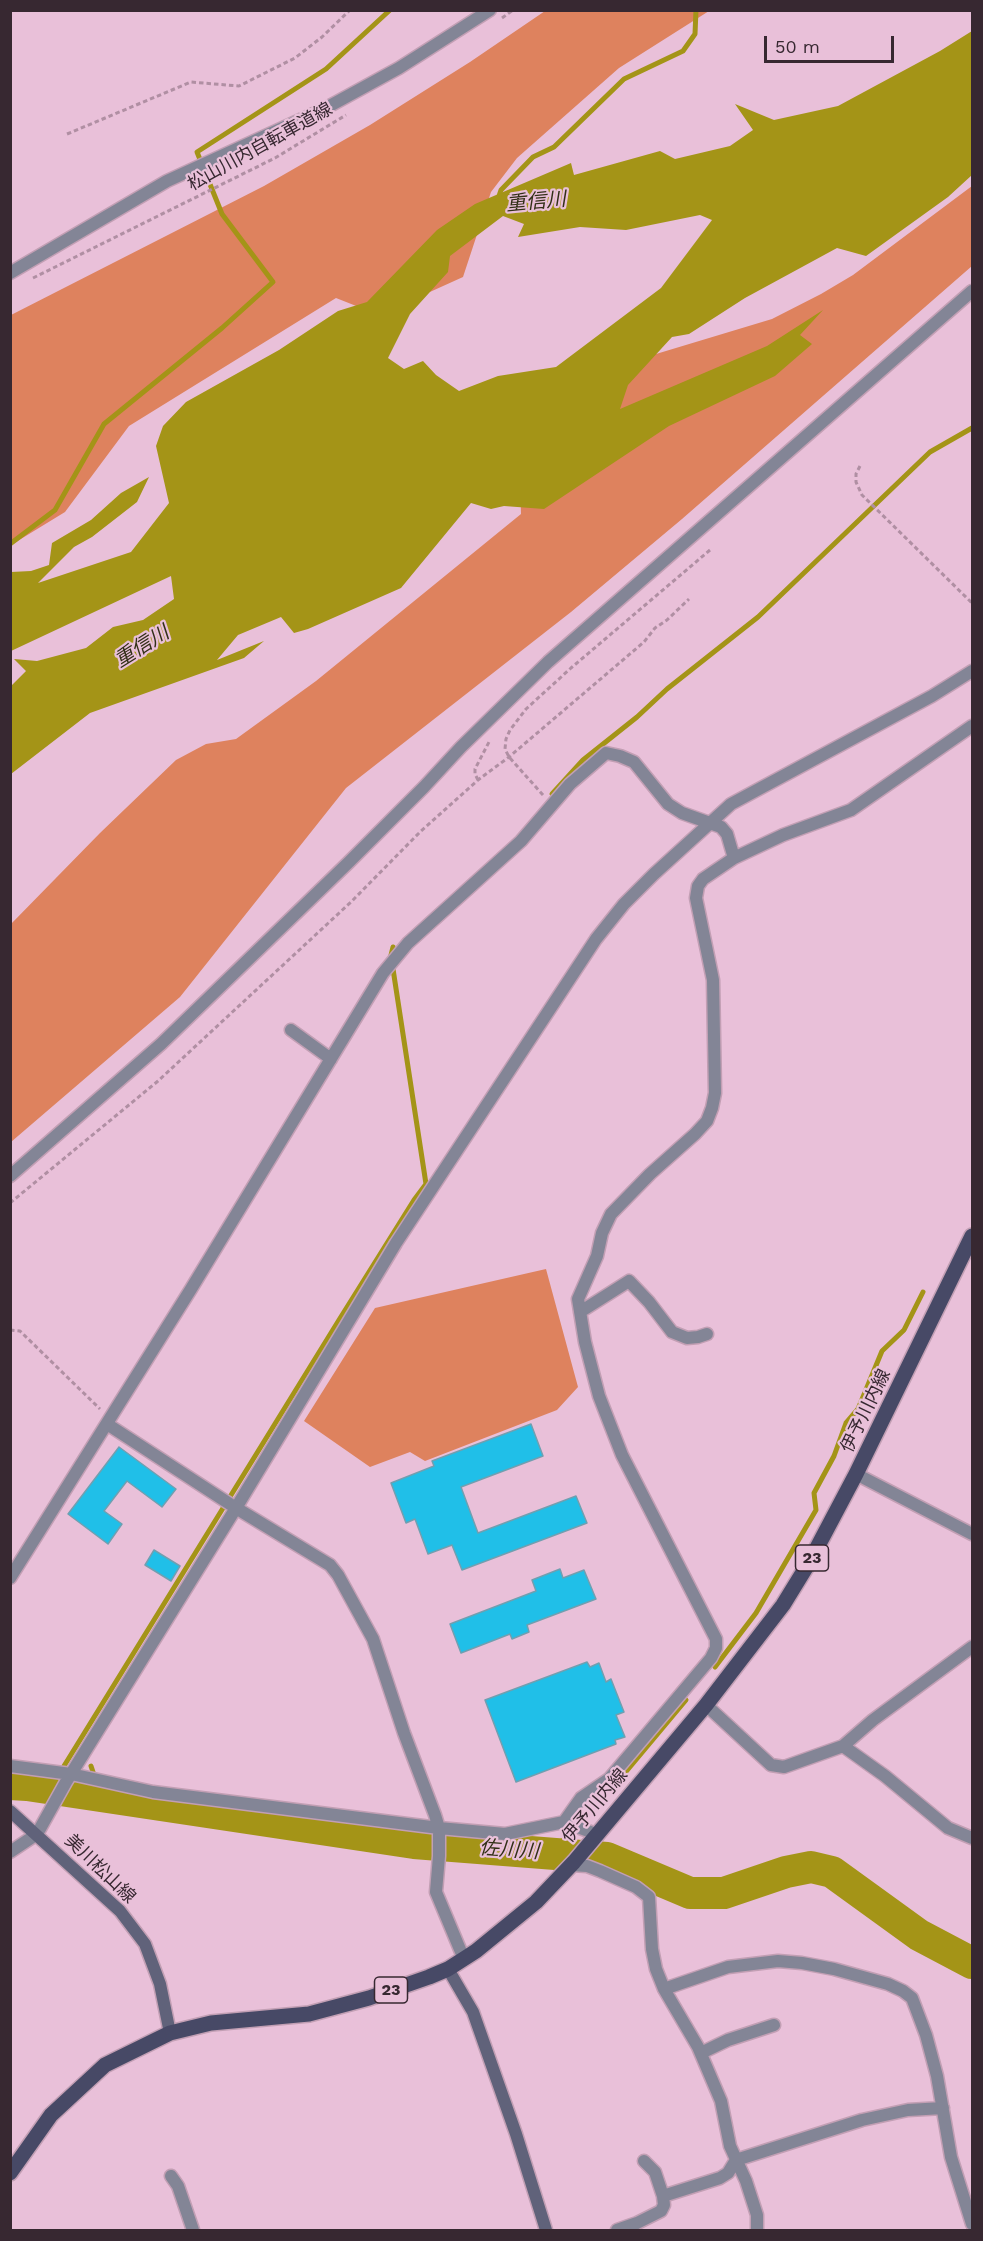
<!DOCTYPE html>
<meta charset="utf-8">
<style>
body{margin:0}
#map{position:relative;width:983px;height:2241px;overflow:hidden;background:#e9c0d9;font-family:"Work Sans",sans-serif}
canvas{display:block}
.frame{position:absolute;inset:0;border:12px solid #372831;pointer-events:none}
.scale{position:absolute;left:764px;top:36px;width:130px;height:27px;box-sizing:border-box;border:3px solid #372831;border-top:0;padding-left:8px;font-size:18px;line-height:21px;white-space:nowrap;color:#372831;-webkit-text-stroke:4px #e9c0d9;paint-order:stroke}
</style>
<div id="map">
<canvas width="983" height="2241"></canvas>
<div class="frame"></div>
<div class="scale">50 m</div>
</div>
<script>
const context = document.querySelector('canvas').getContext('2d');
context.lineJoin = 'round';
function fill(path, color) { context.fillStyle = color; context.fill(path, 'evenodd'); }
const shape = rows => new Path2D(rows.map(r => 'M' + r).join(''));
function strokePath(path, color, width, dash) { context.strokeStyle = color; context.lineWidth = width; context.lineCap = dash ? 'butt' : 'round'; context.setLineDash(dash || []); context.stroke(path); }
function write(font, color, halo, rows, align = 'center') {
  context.font = font + ' "Work Sans","Noto Sans JP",sans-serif'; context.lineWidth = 4.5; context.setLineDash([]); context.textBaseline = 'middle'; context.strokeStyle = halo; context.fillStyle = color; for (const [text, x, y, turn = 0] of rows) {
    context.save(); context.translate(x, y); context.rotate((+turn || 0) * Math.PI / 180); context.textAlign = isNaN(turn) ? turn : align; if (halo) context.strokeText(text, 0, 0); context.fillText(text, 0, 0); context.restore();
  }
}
fill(shape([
 [545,11,709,11,619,68,517,158,491,192,463,277,379,315,336,298,129,426,65,512,11,545,11,315,264,186,370,125,470,62],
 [972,186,972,266,682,519,571,612,346,788,180,997,11,1142,11,924,100,833,176,760,206,744,236,739,316,681,521,514,520,476,603,370,772,319,821,294,853,275],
 [546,1269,578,1387,557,1410,425,1461,410,1452,370,1467,304,1421,375,1308]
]), '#de825e');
fill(shape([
 [972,31,972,175,948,197,866,256,837,248,745,298,689,334,672,337,628,385,620,409,767,346,823,310,800,335,812,344,775,376,669,426,544,509,504,506,491,509,471,503,401,588,308,629,294,633,281,617,238,635,217,660,264,641,244,658,90,713,11,774,11,686,26,671,14,659,37,661,86,648,113,627,143,620,174,599,171,576,11,651,11,572,31,571,49,565,52,543,91,520,121,493,149,477,137,502,92,537,74,547,38,583,131,552,169,503,156,446,163,426,186,402,279,350,338,311,367,302,437,230,475,204,571,163,574,175,660,151,675,159,730,146,753,130,735,104,774,120,838,106,940,51],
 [700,215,712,220,661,288,556,367,498,376,459,391,436,375,423,361,404,369,388,358,410,314,448,272,450,256,503,216,524,224,518,237,580,227,626,230]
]), '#a49417');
strokePath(shape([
 [498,199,501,190,533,157,554,147,624,79,683,51,695,34,696,10],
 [10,544,55,510,104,424,222,328,273,282,222,214,197,152,326,69,390,10],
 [552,794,583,760,637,717,667,689,758,617,930,452,972,428],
 [391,955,393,947],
 [715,1667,756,1613,816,1510,814,1493,834,1456,846,1423,858,1409,882,1351,904,1330,923,1292],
 [64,1766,339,1320,414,1200,426,1184,393,969],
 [91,1766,93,1772],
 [614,1786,686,1700],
 [48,1788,53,1782],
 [110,1798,113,1789],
 [553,1852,562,1841]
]), '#a49417', 5);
strokePath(shape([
 [10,1784,27,1785,414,1843,607,1858,690,1893,724,1893,786,1872,811,1867,832,1872,919,1935,972,1963]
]), '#a49417', 32);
const building = shape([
 [531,1424,543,1456,461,1487,478,1533,576,1496,587,1523,462,1570,452,1545,428,1554,415,1519,406,1523,391,1483,434,1466,432,1461,531,1424],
 [119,1447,176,1489,162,1507,127,1481,104,1511,122,1524,108,1544,68,1514,119,1447],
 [154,1550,180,1566,171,1581,145,1565,154,1550],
 [560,1569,563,1578,584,1570,596,1599,527,1625,529,1632,512,1639,510,1634,461,1653,450,1624,536,1591,532,1580,560,1569],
 [587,1662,590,1667,599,1663,606,1682,611,1679,624,1712,616,1715,625,1737,615,1740,616,1744,516,1782,485,1700,587,1662]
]);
fill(building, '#20bfe8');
strokePath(building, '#709fb0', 1.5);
const street = shape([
 [10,273,167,181,324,109,399,68,490,10],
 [291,1030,331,1059],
 [10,1176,161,1044,349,862,424,787,461,747,548,662,972,291],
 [580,1312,629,1281,649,1302,672,1332,687,1338,698,1337,707,1334],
 [107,1424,236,1508,330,1565,338,1575,373,1639,404,1733,435,1815,439,1828,439,1856,436,1892,464,1959],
 [856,1474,972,1534],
 [10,1578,191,1289,383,973,408,943,521,841,570,784,606,753,620,756,634,762,668,804,682,813,721,827,727,834,734,858],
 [706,1705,771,1765,784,1767,843,1746,885,1776,948,1828,972,1838],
 [843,1746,873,1720,972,1647],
 [10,1766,71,1774,153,1792,439,1828,505,1834,564,1822,596,1834],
 [564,1822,581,1798,609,1779,711,1658,716,1648,716,1639,622,1455,599,1396,585,1342,578,1299,597,1256,602,1233,611,1214,650,1174,695,1134,707,1121,712,1108,715,1093,713,980,696,898,698,886,703,879,734,858,783,835,851,810,972,726],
 [10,1852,37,1834,66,1782,236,1508,396,1243,596,939,624,904,654,874,731,804,932,696,972,671],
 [571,1865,587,1866,600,1871,636,1887,649,1897,652,1949,656,1969,664,1989,698,2047,721,2101,730,2146,746,2181,757,2215,757,2230],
 [664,1989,728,1967,778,1961,802,1963,834,1969,888,1984,903,1991,912,1998,926,2035,937,2076,951,2157,972,2224],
 [701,2053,728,2040,774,2025],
 [171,2176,178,2186,193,2230],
 [663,2196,720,2178,728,2173,736,2160,862,2120,908,2110,943,2108],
 [617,2230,637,2223,661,2211,664,2205,663,2196,655,2172,644,2161]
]);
const secondary = shape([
 [10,1811,120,1911,145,1944,160,1984,170,2033],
 [448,1969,473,2012,516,2134,546,2230]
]);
const primary = shape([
 [10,2173,51,2115,105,2065,170,2033,211,2023,309,2014,369,1998,429,1977,448,1969,476,1951,536,1902,574,1862,706,1705,783,1605,810,1561,856,1474,972,1236]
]);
strokePath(street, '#c29fb4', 15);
strokePath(secondary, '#c29fb4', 15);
strokePath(primary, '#c29fb4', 18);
strokePath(shape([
 [502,18,513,10],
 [67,134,191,82,239,86,295,58,322,37,350,10],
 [33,278,275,158,346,115],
 [860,466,856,474,856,482,862,495,972,603],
 [478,780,475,774,475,769,489,742],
 [543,795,509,757,505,749,506,739,510,730,526,709,571,668,710,550],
 [10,1203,158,1081,351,902,421,831,478,780,509,757,644,642,655,628,667,620,689,599],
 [10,1330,20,1331,100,1409]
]), '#b08fa3', 3, [4.5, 3]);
strokePath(street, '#838596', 12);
strokePath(secondary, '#60627a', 12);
strokePath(primary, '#474966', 15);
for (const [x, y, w] of [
 [812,1558,33],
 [391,1990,33]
]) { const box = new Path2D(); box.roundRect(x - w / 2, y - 13, w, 26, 4.5); context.fillStyle = '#e9c0d9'; context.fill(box); strokePath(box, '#372831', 1.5); }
write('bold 16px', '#372831', null, [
 ["23",812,1558],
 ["23",391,1990]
]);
write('18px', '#372831', '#e9c0d9', [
 ["松山川内自転車道線",260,147,-29],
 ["伊予川内線",866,1411,-64],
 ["伊予川内線",595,1806,-50],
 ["美川松山線",100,1869,44]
]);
write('italic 20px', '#322f17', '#e9c0d9', [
 ["重信川",536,202,-5],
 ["重信川",142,647,-32],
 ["佐川川",509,1850,4]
]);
</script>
